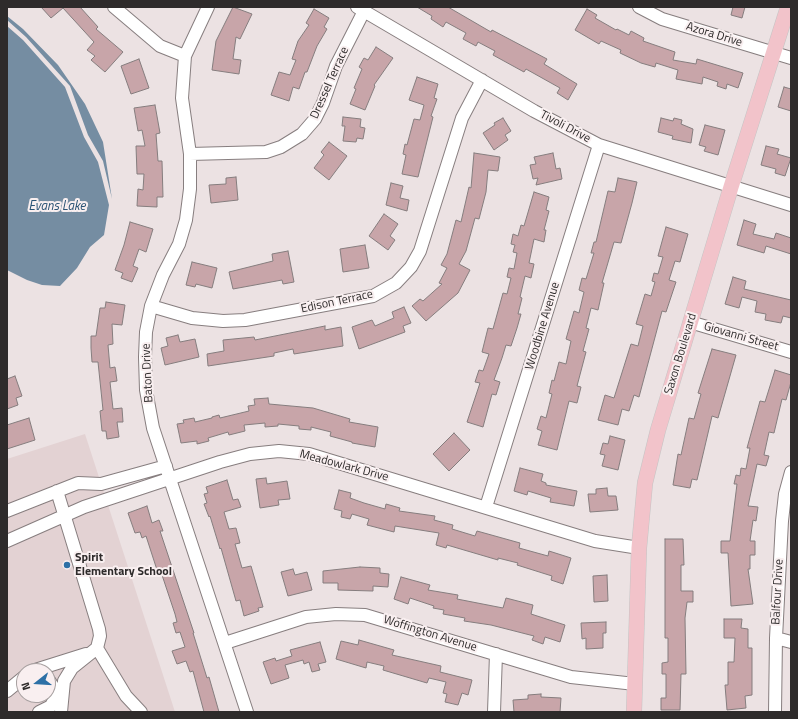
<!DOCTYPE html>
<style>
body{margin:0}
#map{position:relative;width:798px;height:719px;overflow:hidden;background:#ece2e3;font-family:"Titillium Web",sans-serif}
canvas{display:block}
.frame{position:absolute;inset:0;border:8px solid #2e2b2b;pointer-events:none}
.north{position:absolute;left:16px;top:663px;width:40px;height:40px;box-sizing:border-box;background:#f9eff0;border:1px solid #a8a1a1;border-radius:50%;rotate:253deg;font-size:11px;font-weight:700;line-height:16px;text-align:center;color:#2e2b2b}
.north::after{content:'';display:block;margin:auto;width:14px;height:18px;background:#2d70a6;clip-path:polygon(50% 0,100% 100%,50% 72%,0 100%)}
</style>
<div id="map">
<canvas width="798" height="719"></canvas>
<div class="frame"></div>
<div class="north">N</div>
</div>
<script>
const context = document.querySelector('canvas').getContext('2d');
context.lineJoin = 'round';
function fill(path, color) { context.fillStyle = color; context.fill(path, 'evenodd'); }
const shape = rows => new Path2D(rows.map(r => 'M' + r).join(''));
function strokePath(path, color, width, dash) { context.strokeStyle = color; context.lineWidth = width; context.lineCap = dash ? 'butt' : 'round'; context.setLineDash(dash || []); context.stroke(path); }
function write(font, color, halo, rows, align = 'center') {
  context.font = font + ' "Titillium Web",sans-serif'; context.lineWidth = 4; context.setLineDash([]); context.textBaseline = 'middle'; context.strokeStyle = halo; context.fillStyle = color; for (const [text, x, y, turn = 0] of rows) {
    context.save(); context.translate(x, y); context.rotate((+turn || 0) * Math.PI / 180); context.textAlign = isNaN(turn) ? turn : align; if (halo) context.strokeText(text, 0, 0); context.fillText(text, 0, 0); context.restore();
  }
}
fill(shape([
 [85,434,175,712,7,712,7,459],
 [24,671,48,671,48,695,24,695]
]), '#e3d2d3');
fill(shape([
 [7,16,23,29,58,65,85,104,103,142,112,199,103,161,88,135,70,86,26,37,7,20],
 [7,26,23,40,65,87,84,137,98,162,109,205,104,235,90,247,77,268,60,286,42,285,27,280,7,270]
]), '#758da2');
const building = shape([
 [41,7,80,7,98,27,96,29,123,52,105,72,91,60,95,56,87,50,94,42,63,8,51,18,41,7],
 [233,7,252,14,240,39,236,37,233,59,241,60,239,74,212,70,216,41,233,7],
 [417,7,448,7,491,32,492,30,547,59,544,64,577,84,568,100,557,93,560,88,526,69,524,72,493,55,495,51,478,42,476,46,463,39,466,33,446,22,443,27,431,19,432,16,417,7],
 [733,7,745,7,742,18,731,15,733,7],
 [314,9,329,18,324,27,327,29,317,46,307,72,305,72,299,89,293,87,289,101,271,95,279,72,290,75,296,60,292,59,298,41,309,25,306,23,314,9],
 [587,9,597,15,595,18,616,30,617,29,629,35,631,31,644,38,643,41,675,52,673,60,696,64,697,59,743,73,738,88,727,84,726,89,717,86,718,82,703,77,702,84,676,79,678,70,656,63,655,67,641,63,620,53,621,50,601,41,599,44,575,30,587,9],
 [376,47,393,58,374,85,375,86,365,110,350,104,356,89,354,88,362,69,359,67,364,58,368,60,376,47],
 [139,59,149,88,131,94,121,66,139,59],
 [417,77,438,84,434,98,437,99,431,116,433,117,418,177,402,174,406,155,403,154,405,144,407,145,414,119,420,120,424,105,409,100,417,77],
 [784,87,791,89,791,111,778,107,784,87],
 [155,105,160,133,156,134,158,161,162,161,163,197,157,197,157,207,137,206,138,189,143,190,144,174,137,174,136,146,145,146,142,130,138,131,134,108,155,105],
 [343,117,361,119,360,127,365,128,363,139,357,138,356,142,343,141,345,126,342,126,343,117],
 [503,118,511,131,505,135,508,140,494,150,483,133,495,125,494,123,503,118],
 [661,118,673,121,674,118,682,120,681,124,693,129,691,143,672,139,673,136,658,132,661,118],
 [705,125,725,130,718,155,704,151,706,147,699,145,705,125],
 [329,142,347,156,329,180,314,168,324,155,321,152,329,142],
 [766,146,779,149,777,154,791,158,785,176,775,173,776,169,761,165,766,146],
 [474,153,500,157,498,171,488,170,486,192,479,219,475,218,466,251,459,264,470,270,458,293,426,321,412,306,420,299,423,301,442,284,439,283,447,268,441,265,447,254,456,220,461,222,469,187,471,188,474,153],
 [553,153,556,169,560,168,562,179,536,185,538,178,533,179,530,165,536,164,534,157,553,153],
 [236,177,238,200,211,203,209,185,226,184,226,178,236,177],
 [618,178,637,182,632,203,621,243,614,242,602,283,604,283,598,310,591,308,586,328,589,329,583,351,586,352,577,386,581,387,577,403,569,401,557,450,538,445,542,431,537,429,541,416,546,418,552,394,549,393,552,380,554,381,559,362,566,364,571,341,566,339,574,311,579,313,584,292,579,290,582,278,586,279,594,253,591,253,594,242,596,242,608,191,615,192,618,178],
 [391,183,403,186,400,198,409,200,407,211,386,205,391,183],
 [534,192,549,197,546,210,549,211,544,230,546,230,544,242,534,239,529,263,534,264,531,278,525,276,520,297,522,298,518,314,521,314,517,328,511,346,506,345,502,358,494,380,500,382,496,395,492,394,483,427,467,422,480,383,475,382,479,370,483,371,489,354,482,352,488,328,493,329,503,293,507,294,511,278,507,277,509,268,514,269,517,253,513,252,515,245,511,244,513,234,518,236,521,225,524,226,534,192],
 [384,214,398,224,390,236,395,240,388,250,369,236,384,214],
 [744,220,756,224,753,234,774,239,776,233,791,238,791,254,766,246,764,253,737,245,744,220],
 [130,222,153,229,146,252,139,249,133,266,138,268,132,282,121,278,123,273,115,270,124,245,130,222],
 [666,227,688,234,680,262,675,261,669,280,676,282,666,312,662,311,639,397,634,395,629,411,622,409,618,425,598,420,605,395,614,398,631,344,638,346,643,326,636,324,645,294,651,296,655,282,652,281,654,273,658,274,663,257,658,256,666,227],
 [365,245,369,268,343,272,340,249,365,245],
 [288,251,294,282,283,284,282,280,233,289,229,272,273,261,272,254,288,251],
 [192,262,217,268,212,288,196,284,195,287,186,285,192,262],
 [733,277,746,281,744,289,791,300,791,318,783,316,781,323,765,320,766,314,755,312,757,301,742,297,739,308,725,304,733,277],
 [106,302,125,305,122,325,112,324,113,344,108,345,110,368,115,367,117,381,110,382,113,409,122,408,123,422,117,422,119,437,107,439,106,431,102,431,100,411,103,410,98,362,92,362,91,348,91,336,96,336,100,308,105,308,106,302],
 [404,307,411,323,403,326,405,332,359,349,352,327,372,320,375,326,394,318,392,312,404,307],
 [325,326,325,330,341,327,343,346,294,354,293,349,274,353,274,356,208,366,207,354,224,351,223,340,254,337,255,340,325,326],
 [178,335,180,342,195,339,199,357,165,365,161,348,168,346,166,338,178,335],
 [712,349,736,355,718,418,712,416,697,480,692,479,690,488,673,485,678,454,681,455,689,418,694,419,701,394,698,393,712,349],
 [775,370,791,375,791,382,786,400,782,399,774,433,769,432,764,455,769,456,766,466,757,464,748,506,758,507,756,521,753,520,750,541,755,541,755,555,750,555,750,569,748,569,753,604,731,606,728,553,721,553,721,541,730,541,737,484,734,484,736,475,740,476,741,468,746,469,750,448,747,448,760,401,765,402,775,370],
 [15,376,22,396,16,398,18,405,7,409,7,379,15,376],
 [268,398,269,404,313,408,350,419,349,422,378,427,375,447,352,443,352,442,330,436,331,432,311,427,311,430,299,429,299,426,278,424,278,426,265,427,265,423,244,425,245,431,229,435,228,432,208,438,209,441,197,444,197,441,181,443,177,424,184,423,183,420,194,418,195,422,212,418,212,417,219,415,220,418,249,411,248,406,255,405,254,399,268,398],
 [29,418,35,440,7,449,7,425,29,418],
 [454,433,470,450,449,471,433,454,454,433],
 [610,436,625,440,618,470,602,466,605,455,600,454,603,443,608,444,610,436],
 [520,468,543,474,541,481,546,483,546,485,577,491,574,506,550,502,551,498,528,491,527,495,514,491,520,468],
 [266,478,267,484,287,481,290,499,278,500,279,505,260,508,256,479,266,478],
 [227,480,233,500,238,499,241,507,224,512,229,529,236,528,240,543,235,544,242,568,251,566,263,607,258,608,259,611,244,616,240,600,236,601,221,548,220,549,210,516,209,517,204,504,207,503,204,494,208,493,206,487,227,480],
 [607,488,608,496,616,496,618,510,590,512,588,494,596,494,596,489,607,488],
 [339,490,351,493,350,498,364,503,385,509,386,504,400,508,399,511,435,516,434,520,453,525,452,529,475,536,477,531,520,543,519,548,548,556,549,551,571,558,563,584,551,580,552,576,517,565,518,563,498,558,498,560,447,545,446,548,436,545,439,533,395,526,394,532,367,525,369,519,352,514,350,519,341,517,342,511,334,509,339,490],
 [147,506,152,523,159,520,163,531,160,531,194,633,193,633,207,678,209,677,219,712,204,712,193,671,190,672,186,661,177,664,172,651,185,647,180,632,176,633,173,623,177,622,175,614,161,572,158,573,146,536,142,538,140,532,135,533,128,513,147,506],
 [665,539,683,539,684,565,681,565,681,591,693,591,693,602,687,602,685,618,686,674,681,674,680,710,661,710,661,698,666,698,666,674,662,674,662,663,668,662,668,638,665,638,665,539],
 [360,567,380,568,380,573,389,574,388,587,373,586,373,591,338,590,338,583,323,583,323,571,360,567],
 [293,569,295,575,307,572,312,590,288,596,281,572,293,569],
 [607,575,608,601,594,602,593,576,607,575],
 [401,577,430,585,428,590,458,595,457,599,503,608,506,598,533,605,531,614,565,625,560,642,545,637,543,644,532,640,534,636,491,625,464,621,465,618,443,614,444,610,433,608,434,606,410,598,408,604,394,599,401,577],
 [724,619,742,619,741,628,748,629,748,648,752,648,752,695,745,696,746,708,727,710,725,685,728,685,728,662,734,662,735,638,724,638,724,619],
 [606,622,606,633,603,633,603,648,586,649,586,638,582,639,581,623,606,622],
 [359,640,394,650,392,655,441,666,440,672,472,680,468,695,462,693,458,705,445,702,447,694,443,693,446,682,429,678,427,683,383,670,384,666,367,662,366,668,336,659,341,641,358,645,359,640],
 [320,642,326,662,318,664,320,670,312,672,309,662,304,664,303,660,285,665,289,678,271,684,263,662,275,658,276,661,292,656,290,650,320,642],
 [541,694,541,697,561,698,560,712,514,712,513,700,528,699,528,695,541,694]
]);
fill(building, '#c8a5a9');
strokePath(building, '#857d7e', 1);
const minor = shape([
 [114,7,160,46,185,56],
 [208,7,185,56,182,98,190,154,190,189,186,220,179,244,163,275,151,306,146,332,145,357,146,390,153,428,247,712],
 [357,7,534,111,599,145,791,205],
 [639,7,662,19,791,58],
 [190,154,266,152,281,147,302,134,315,119,323,103,336,66,364,11],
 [151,306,192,318,223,321,245,320,373,296,396,283,411,267,420,251,462,118,482,80],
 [690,322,791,352],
 [57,491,99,629,100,636,97,648,72,668,64,681,61,712],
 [486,507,599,145],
 [7,511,78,483,101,484,166,466],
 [7,541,84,507,220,462,250,454,279,451,309,454,595,541,639,548],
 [776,638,791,642],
 [225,643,306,617,336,614,365,615,571,677,635,684],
 [97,648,126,696,141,712],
 [32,671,86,654],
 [7,691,24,677],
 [39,712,51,706,54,700,54,688,48,679],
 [494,712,496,654],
 [775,712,776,638,782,521,785,494,791,472]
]);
const major = shape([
 [634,712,639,548,645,483,658,430,731,187,788,7]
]);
strokePath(minor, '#877e7f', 14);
strokePath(major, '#c4c4c4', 16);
strokePath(minor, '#fff', 12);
strokePath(major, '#f2c3ca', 15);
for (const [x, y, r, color] of [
 [67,565,4,"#2d70a6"]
]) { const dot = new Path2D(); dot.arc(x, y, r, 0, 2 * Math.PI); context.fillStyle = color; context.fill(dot); strokePath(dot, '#f9eff0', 1.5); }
write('12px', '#2e2b2b', '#f9eff0', [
 ["Azora Drive",714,35,17],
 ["Dressel Terrace",330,83,-66],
 ["Tivoli Drive",565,127,28],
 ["Edison Terrace",337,302,-12],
 ["Woodbine Avenue",543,326,-73],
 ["Giovanni Street",741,337,16],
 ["Saxon Boulevard",681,354,-73],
 ["Baton Drive",148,373,-93],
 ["Meadowlark Drive",344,466,15],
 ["Balfour Drive",778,592,-87],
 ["Woffington Avenue",430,634,17]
]);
write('bold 12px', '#2e2b2b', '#f9eff0', [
 ["Spirit",75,558],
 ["Elementary School",75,572]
], 'left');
write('italic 13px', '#2a5274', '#f9eff0', [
 ["Evans Lake",57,207]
]);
</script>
